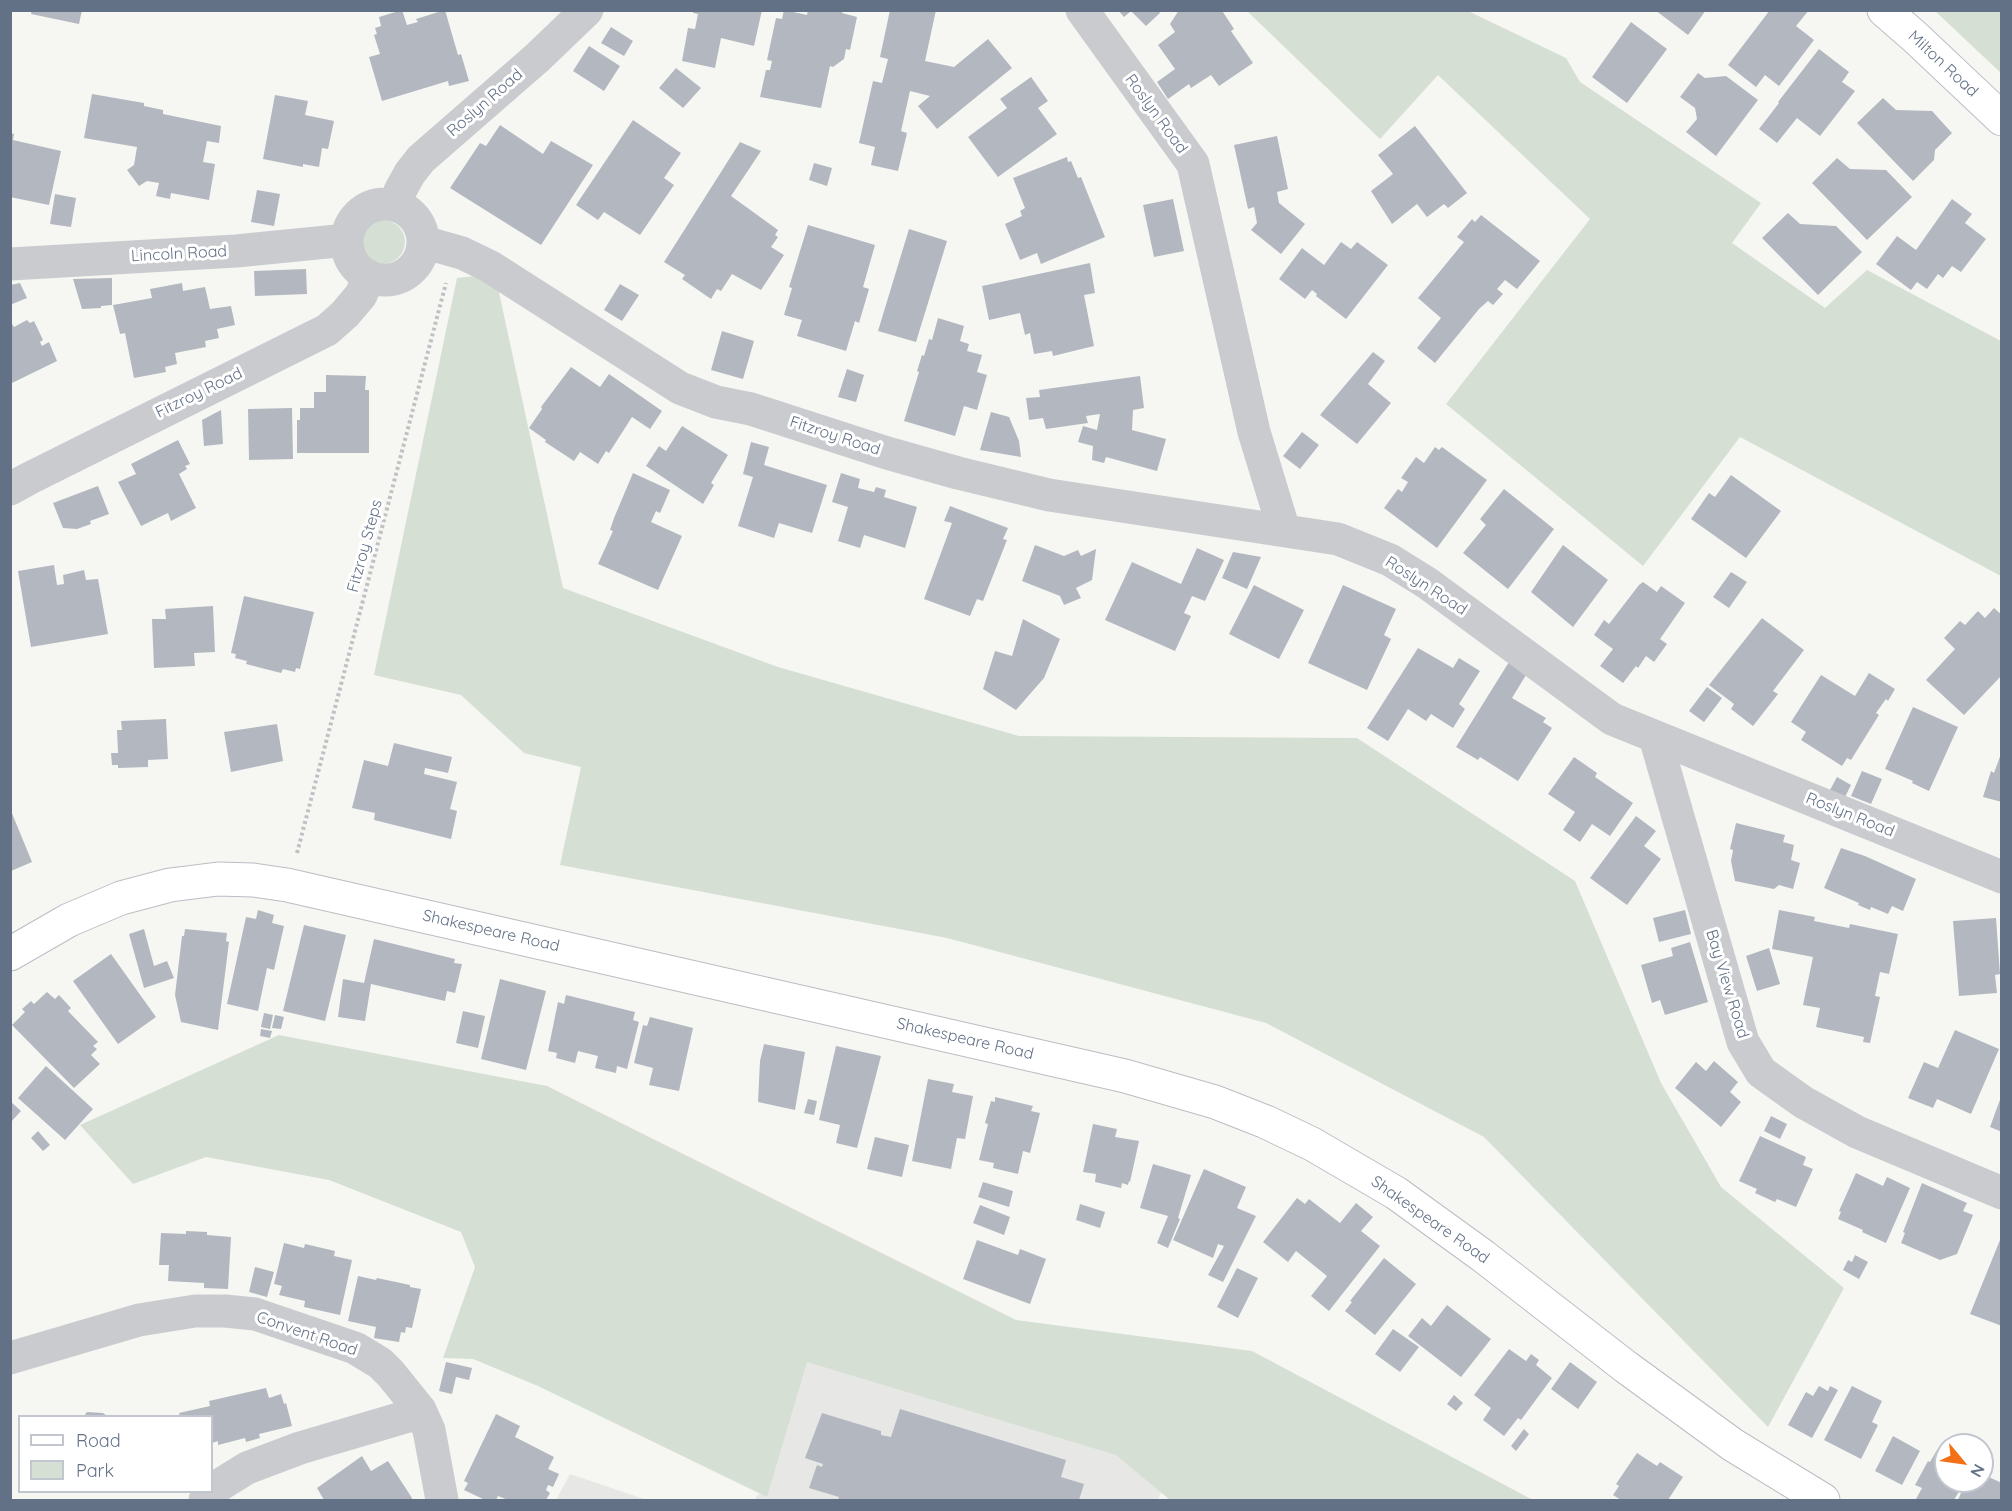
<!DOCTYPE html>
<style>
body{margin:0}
#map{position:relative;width:2012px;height:1511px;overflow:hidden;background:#f6f7f3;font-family:Quicksand,sans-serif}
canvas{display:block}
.frame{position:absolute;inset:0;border:12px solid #637187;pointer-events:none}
.legend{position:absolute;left:18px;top:1415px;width:195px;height:78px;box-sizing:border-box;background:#fff;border:2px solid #c1c6cf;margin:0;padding:8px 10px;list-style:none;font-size:18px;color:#637187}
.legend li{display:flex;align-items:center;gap:12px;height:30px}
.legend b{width:30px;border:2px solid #c1c6cf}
.north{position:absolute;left:1934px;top:1433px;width:60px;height:60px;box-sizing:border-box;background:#fff;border:2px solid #c1c6cf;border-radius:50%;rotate:119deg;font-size:16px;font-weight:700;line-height:24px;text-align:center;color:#637187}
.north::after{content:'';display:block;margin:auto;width:21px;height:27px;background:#f37017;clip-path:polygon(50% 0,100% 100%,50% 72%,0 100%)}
</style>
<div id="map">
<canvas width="2012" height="1511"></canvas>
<div class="frame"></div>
<ul class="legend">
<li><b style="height:8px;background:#fff"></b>Road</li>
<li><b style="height:16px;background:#d6dfd4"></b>Park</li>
</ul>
<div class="north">N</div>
</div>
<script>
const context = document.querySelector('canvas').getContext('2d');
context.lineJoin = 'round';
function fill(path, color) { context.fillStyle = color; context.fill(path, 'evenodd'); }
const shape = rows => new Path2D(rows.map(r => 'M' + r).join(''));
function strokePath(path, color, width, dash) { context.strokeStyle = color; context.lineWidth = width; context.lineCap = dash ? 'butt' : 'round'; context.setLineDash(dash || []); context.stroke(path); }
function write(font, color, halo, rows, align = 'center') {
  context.font = font + ' Quicksand,sans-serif'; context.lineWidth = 6; context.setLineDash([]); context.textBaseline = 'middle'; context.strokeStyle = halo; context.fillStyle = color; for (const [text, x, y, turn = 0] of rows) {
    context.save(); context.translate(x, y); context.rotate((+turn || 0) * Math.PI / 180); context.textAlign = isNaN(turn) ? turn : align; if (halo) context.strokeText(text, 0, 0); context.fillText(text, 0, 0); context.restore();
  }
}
fill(shape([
 [805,1358,1171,1467,1158,1500,754,1500,761,1491],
 [570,1474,647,1500,556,1500]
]), '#e7e8e6');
fill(shape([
 [1247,11,1468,11,1566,58,1580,82,1761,203,1732,243,1825,308,1867,270,2001,341,2001,576,1740,437,1643,566,1446,404,1590,219,1438,75,1380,139],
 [1935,11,2001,11,2001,73],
 '361 242a22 22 0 1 1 44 0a22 22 0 1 1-44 0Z',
 [495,274,563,588,778,667,1019,736,1357,738,1575,881,1661,1083,1721,1187,1844,1288,1768,1427,1484,1137,1266,1023,947,938,560,865,581,767,524,753,461,695,374,675,457,278],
 [279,1035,547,1086,1016,1320,1252,1351,1533,1500,1170,1500,1116,1455,807,1362,767,1497,538,1386,473,1359,443,1358,475,1267,461,1232,329,1180,206,1157,133,1184,80,1125]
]), '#d6dfd4');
fill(shape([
 [32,10,82,10,79,24,31,14],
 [402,10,407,25,418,22,416,19,445,10,458,55,461,54,469,81,449,86,448,81,382,101,369,57,380,54,374,35,377,34,375,28,381,26,379,17],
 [694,10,762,10,754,46,721,38,715,68,682,61,688,28,695,29,698,14,693,13],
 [784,10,807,15,808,10,843,10,842,13,857,17,850,50,846,49,844,59,833,67,830,66,821,108,760,97,766,70,770,70,772,61,767,60,776,18,782,19],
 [890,10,936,10,925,61,954,67,988,39,1012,68,937,129,918,106,930,96,910,91,901,131,907,133,898,171,871,165,875,147,859,143,873,81,882,83,888,59,880,57],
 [1118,10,1158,10,1160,13,1146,26,1131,11,1124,17],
 [1179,10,1224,10,1223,12,1234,29,1231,31,1253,63,1219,86,1211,75,1191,88,1189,84,1168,99,1157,82,1175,69,1158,45,1175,32,1170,24],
 [1655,10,1706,10,1688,35],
 [1770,10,1809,10,1796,26,1814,40,1779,86,1765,75,1756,87,1728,65],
 [1631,22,1667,49,1627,103,1592,77],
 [611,27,633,41,624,56,601,43],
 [589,46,620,66,604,91,573,71],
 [1819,49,1849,72,1842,82,1855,91,1820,136,1797,118,1777,143,1759,129,1779,103,1778,102],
 [676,68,701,88,683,108,659,88],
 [1698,73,1705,78,1726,76,1758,100,1716,156,1686,132,1697,119,1695,108,1680,97],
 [1031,77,1048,101,1038,108,1057,134,998,177,968,137,1007,108,1000,99],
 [92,94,144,103,144,106,163,110,163,114,221,126,219,143,207,141,203,162,215,164,209,200,171,193,170,199,156,196,159,183,147,181,139,186,127,170,134,165,137,147,84,138],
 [275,95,308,101,305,115,334,121,328,149,322,148,319,167,303,164,303,167,263,159],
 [1883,98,1896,110,1932,111,1952,133,1935,150,1934,160,1913,181,1857,123],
 [633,120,681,153,664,178,674,185,640,235,604,212,598,220,576,205],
 [500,125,543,154,551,141,593,165,541,245,450,188,480,143,486,146],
 [1415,126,1467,193,1448,208,1444,204,1427,217,1417,204,1392,224,1371,191,1393,174,1378,155],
 [10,133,14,134,13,140,61,151,49,205,10,197],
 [1277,136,1288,189,1277,192,1279,203,1305,224,1281,254,1251,230,1257,223,1254,207,1248,209,1234,145],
 [740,142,761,151,731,196,778,230,775,235,778,237,771,247,784,255,761,290,732,274,721,291,717,289,711,299,682,279,685,275,664,262],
 [1067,157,1068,162,1071,161,1078,178,1081,177,1105,237,1041,264,1037,253,1020,260,1005,224,1022,216,1020,211,1025,208,1013,178],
 [1837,158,1850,169,1886,170,1912,197,1867,240,1812,183],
 [814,163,832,168,827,186,809,180],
 [257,190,280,194,274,226,251,222],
 [55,194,76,198,71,227,50,224],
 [1173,199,1184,251,1154,257,1143,205],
 [1952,199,1972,214,1965,223,1986,239,1961,272,1952,266,1943,278,1938,274,1927,289,1917,282,1911,290,1876,264,1897,236,1916,250],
 [1788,213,1800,224,1836,226,1862,252,1818,295,1762,238],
 [1481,215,1540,261,1517,289,1505,280,1497,289,1503,294,1493,305,1488,301,1479,309,1435,363,1417,348,1441,318,1418,298,1464,242,1457,237,1472,219,1475,222],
 [808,225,875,245,863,287,869,289,859,323,855,321,846,351,797,336,802,320,784,315,792,288,789,287],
 [909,229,947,241,916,342,878,331],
 [1341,242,1351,249,1357,242,1388,265,1346,319,1316,296,1317,294,1312,290,1305,299,1279,279,1302,248,1324,265],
 [1090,263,1095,293,1084,295,1094,346,1053,356,1052,351,1034,354,1030,333,1025,335,1020,313,989,320,982,286],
 [306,269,307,294,255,296,254,271],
 [112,278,112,305,101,306,101,308,82,309,73,279],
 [20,283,27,298,10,305,10,285],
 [182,283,183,291,205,287,210,309,231,306,235,325,217,329,219,338,205,341,206,347,175,353,177,364,165,367,166,372,134,378,125,333,120,334,113,305,152,298,150,289],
 [620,284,639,295,622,321,604,310],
 [938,318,964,326,960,341,969,344,967,351,982,355,977,372,987,375,977,410,964,406,955,436,904,421,919,372,917,371,922,355,924,356,929,339,932,340],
 [27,320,30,323,34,321,43,340,40,342,42,346,49,342,57,361,10,384,10,321,14,327],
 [722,331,754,341,743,379,711,370],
 [1373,352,1385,361,1368,384,1391,403,1357,444,1320,415],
 [571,367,600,387,609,374,662,411,650,429,632,417,609,453,606,451,598,464,580,452,574,461,545,442,546,440,529,428,542,409,541,407],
 [847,369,864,375,856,402,838,397],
 [326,375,366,376,365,390,369,390,369,453,297,453,297,420,300,420,300,408,314,408,314,392,326,392],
 [1140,376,1144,408,1133,410,1132,430,1166,439,1157,471,1106,457,1104,463,1092,460,1093,446,1078,442,1083,426,1097,430,1100,414,1086,416,1088,423,1046,429,1043,418,1029,420,1026,398,1040,397,1039,390],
 [292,408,293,459,249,460,248,409],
 [221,410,223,444,204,446,202,420],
 [991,412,1009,417,1019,441,1021,457,980,450],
 [682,426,728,455,711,483,714,485,703,504,646,466,659,446,666,451],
 [1302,432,1319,445,1300,469,1283,456],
 [178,440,190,464,185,466,187,469,179,474,196,508,171,521,168,513,141,526,118,482,136,474,131,464],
 [751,442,769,447,764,465,827,485,812,533,779,523,774,538,738,526,753,477,743,474],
 [1435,447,1439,450,1442,447,1487,480,1437,548,1384,508,1398,489,1402,492,1408,482,1401,478,1416,457,1424,463],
 [633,473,670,490,660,513,656,511,651,522,682,536,658,590,598,564,613,531,610,530,614,518],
 [841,473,860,479,858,488,874,492,876,487,886,490,884,497,917,507,905,548,864,535,860,548,838,541,848,507,832,502],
 [1731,475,1781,511,1746,558,1691,519,1709,493,1715,497],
 [98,486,109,514,90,521,91,524,77,529,63,528,53,503],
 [1504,489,1554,529,1508,589,1463,553,1486,525,1480,519],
 [950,506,1008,528,1003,539,1007,540,983,601,977,599,970,616,924,599,952,523,944,521],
 [1035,545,1064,556,1078,550,1081,556,1096,549,1092,580,1076,588,1081,598,1064,605,1060,596,1022,581],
 [1563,545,1608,580,1573,627,1531,592],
 [1197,548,1224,560,1205,601,1192,596,1184,613,1191,616,1175,651,1105,620,1132,562,1181,584],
 [1233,552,1261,557,1247,589,1222,578],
 [54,565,57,585,64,584,63,575,84,570,86,580,98,579,108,634,31,647,18,571],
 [1731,572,1747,582,1729,608,1713,597],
 [1643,582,1657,592,1661,586,1685,603,1660,639,1667,644,1654,662,1646,656,1638,668,1636,666,1623,683,1600,666,1613,649,1594,635,1604,620,1609,624,1639,585],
 [1254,585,1304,610,1279,659,1229,634],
 [1343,585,1396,609,1384,635,1391,639,1367,690,1308,663],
 [244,596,314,612,300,669,296,668,295,672,283,669,281,673,246,664,247,661,235,658,236,654,231,653],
 [213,606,215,652,194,653,195,666,154,668,152,619,166,619,165,609],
 [1994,608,2002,615,2002,675,1964,715,1926,680,1955,649,1944,638,1960,621,1965,625,1978,611,1985,618],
 [1762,618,1804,650,1773,691,1778,694,1753,726,1731,709,1734,704,1709,685],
 [1023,619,1060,639,1044,678,1016,710,983,689,995,651,1012,656],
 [1418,648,1453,668,1459,658,1480,671,1459,704,1465,709,1453,728,1431,714,1426,721,1408,709,1388,741,1367,728],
 [1509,662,1526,675,1512,698,1546,718,1543,722,1552,728,1518,781,1480,757,1478,760,1456,747],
 [1869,673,1895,689,1888,701,1886,699,1876,713,1879,715,1851,760,1847,758,1842,766,1801,740,1806,732,1791,722,1821,675,1855,696],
 [1707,687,1722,698,1704,722,1689,711],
 [1913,707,1958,727,1929,791,1912,783,1913,781,1885,769],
 [166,719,168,759,148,760,148,767,118,768,118,765,112,765,111,753,118,753,117,730,122,730,121,721],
 [277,724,283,761,231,772,224,732],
 [394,743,452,757,448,773,425,768,424,774,457,782,450,809,457,811,451,839,374,820,375,813,352,808,364,760,388,766],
 [2002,751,2002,802,1983,797,1991,771,1994,773],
 [1574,757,1597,773,1595,777,1633,803,1610,836,1592,824,1580,842,1563,830,1575,812,1548,794],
 [1862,771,1882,779,1871,804,1851,796],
 [1837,777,1851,785,1845,797,1830,790],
 [11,811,32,862,11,871],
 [1636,816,1656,831,1644,846,1661,859,1627,905,1590,878],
 [1736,823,1785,835,1783,842,1794,845,1791,860,1800,863,1793,889,1779,885,1774,889,1735,881,1731,861,1733,850,1730,849],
 [1841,848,1865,856,1916,879,1903,911,1892,906,1888,914,1871,907,1870,910,1858,905,1859,903,1824,888],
 [258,910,274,915,272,923,284,926,274,970,267,968,258,1011,227,1004,246,917,256,919],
 [1685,910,1691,934,1659,942,1653,918],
 [1779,910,1815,917,1814,921,1849,928,1850,924,1898,934,1889,974,1880,972,1875,996,1880,997,1870,1043,1863,1042,1864,1037,1816,1027,1820,1008,1803,1005,1813,957,1772,949],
 [1996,918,2000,974,1995,975,1997,993,1959,996,1953,921],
 [304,925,346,935,325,1021,283,1011],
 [144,929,154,966,167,961,174,978,144,988,129,934],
 [185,929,227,933,226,941,229,942,218,1030,181,1022,175,995,182,936,184,936],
 [374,939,455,959,454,963,462,964,455,993,447,991,445,1001,371,984,365,1021,338,1017,343,979,364,983],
 [1690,942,1708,1002,1665,1015,1660,1000,1652,1003,1641,965,1673,956,1671,948],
 [1769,948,1780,984,1757,991,1746,956],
 [111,954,156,1017,118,1044,73,981],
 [500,979,546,991,526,1070,481,1059],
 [47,992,55,999,59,995,71,1008,68,1011,98,1042,93,1046,97,1049,91,1055,100,1064,74,1088,12,1025,25,1012,22,1009,31,1001,34,1004],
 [566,995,635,1012,633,1020,639,1022,627,1069,617,1066,616,1073,595,1068,598,1056,578,1051,575,1063,556,1058,557,1053,548,1051,558,1002,564,1004],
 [463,1011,485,1016,478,1048,456,1043],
 [264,1013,273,1015,270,1029,261,1027],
 [275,1015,284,1017,281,1029,272,1028],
 [650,1017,693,1028,679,1091,649,1085,653,1068,634,1063,643,1025,647,1026],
 [261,1029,272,1031,270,1038,260,1036],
 [1955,1030,1999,1049,1971,1114,1937,1099,1933,1108,1908,1098,1924,1062,1938,1068],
 [764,1044,805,1052,795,1110,758,1102,760,1061],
 [836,1046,881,1056,857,1148,836,1143,840,1125,819,1120],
 [1714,1061,1738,1082,1730,1092,1741,1102,1721,1127,1675,1088,1696,1062,1706,1071],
 [46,1066,93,1109,65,1140,18,1098],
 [928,1079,954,1084,952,1092,973,1096,965,1139,957,1138,951,1169,912,1161],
 [995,1097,1033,1106,1031,1111,1040,1113,1030,1153,1023,1151,1018,1174,993,1168,994,1163,979,1160,988,1124,985,1123,991,1101,995,1102],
 [2001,1097,2002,1097,2002,1132,1990,1127],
 [808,1099,817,1101,814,1115,804,1113],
 [10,1101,21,1111,10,1123],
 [1771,1116,1787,1124,1780,1139,1764,1131],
 [1093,1124,1117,1129,1115,1137,1139,1141,1130,1182,1129,1181,1128,1185,1122,1183,1121,1188,1095,1182,1096,1174,1083,1172],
 [38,1131,50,1145,43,1151,31,1138],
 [1760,1136,1806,1157,1803,1165,1813,1169,1796,1207,1777,1199,1775,1202,1755,1193,1757,1189,1739,1181],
 [875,1137,909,1145,902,1177,867,1169],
 [1153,1164,1191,1175,1178,1218,1180,1219,1168,1248,1157,1243,1168,1216,1140,1208],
 [1204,1169,1246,1187,1237,1208,1256,1216,1223,1282,1208,1275,1224,1246,1218,1244,1213,1258,1173,1240],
 [1856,1173,1883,1186,1887,1177,1910,1188,1886,1243,1862,1232,1863,1230,1838,1219,1841,1212,1839,1211],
 [983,1182,1013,1191,1009,1207,978,1197],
 [1922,1183,1967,1203,1963,1211,1973,1215,1957,1254,1940,1260,1901,1243,1905,1233,1903,1232],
 [1297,1198,1305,1204,1309,1199,1340,1223,1356,1203,1373,1217,1361,1231,1380,1246,1329,1311,1311,1296,1327,1276,1296,1251,1288,1262,1263,1242],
 [1080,1204,1105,1212,1100,1228,1076,1220],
 [980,1205,1010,1217,1004,1235,973,1223],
 [186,1231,207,1232,207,1235,231,1237,228,1289,204,1288,204,1283,168,1281,169,1265,159,1265,161,1233,186,1234],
 [2002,1235,2002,1326,1970,1314],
 [977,1240,1018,1255,1020,1249,1046,1259,1030,1304,963,1279],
 [284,1243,304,1248,305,1244,335,1251,334,1256,352,1260,340,1315,304,1307,305,1301,279,1295,282,1286,274,1284],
 [1855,1255,1868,1262,1859,1279,1843,1270,1848,1260,1852,1262],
 [1384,1258,1416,1284,1375,1335,1345,1311,1352,1302,1350,1301],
 [255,1267,274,1272,267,1297,249,1292],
 [1237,1268,1258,1278,1238,1318,1217,1307],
 [358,1276,376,1280,377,1278,410,1285,410,1287,421,1289,412,1328,406,1327,405,1333,401,1332,399,1342,374,1338,376,1327,348,1321],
 [1447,1305,1491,1339,1461,1377,1408,1336,1422,1318,1431,1326],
 [1393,1329,1419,1347,1400,1372,1375,1354],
 [1509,1349,1526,1361,1531,1354,1539,1360,1536,1365,1552,1378,1521,1420,1518,1418,1504,1436,1483,1420,1491,1408,1474,1395],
 [446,1362,472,1368,469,1380,456,1377,452,1394,439,1391],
 [1570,1362,1597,1382,1578,1409,1551,1389],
 [1819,1386,1828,1391,1830,1386,1838,1390,1812,1438,1788,1425,1806,1392,1813,1396],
 [1852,1386,1882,1401,1872,1422,1878,1425,1861,1459,1824,1440],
 [266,1388,269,1398,281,1394,284,1404,286,1403,292,1426,259,1434,260,1438,246,1442,245,1438,218,1445,218,1441,212,1443,212,1416,180,1416,179,1413,210,1406,209,1401],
 [1454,1395,1463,1403,1456,1411,1447,1404],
 [900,1409,1066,1460,1061,1477,1084,1484,1079,1500,838,1500,839,1497,809,1488,817,1465,822,1467,823,1464,805,1458,822,1413,881,1431,881,1435,891,1437],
 [87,1412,103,1413,107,1416,84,1416],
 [496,1414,520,1426,515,1437,554,1457,548,1469,559,1474,553,1487,548,1485,546,1490,550,1493,546,1500,508,1500,498,1496,496,1500,485,1500,464,1490,468,1483,464,1481],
 [1524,1429,1529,1434,1516,1451,1511,1446],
 [1893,1436,1920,1451,1902,1485,1875,1471],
 [1937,1450,1946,1455,1946,1481,1965,1481,1954,1500,1918,1500,1916,1499,1922,1488,1915,1485,1928,1461,1930,1462],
 [1637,1453,1657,1466,1660,1462,1683,1477,1668,1500,1621,1500,1613,1495,1619,1486,1616,1484],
 [362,1456,371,1471,388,1461,412,1498,411,1500,324,1500,317,1488],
 [1982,1474,2002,1483,2002,1500,1958,1500,1966,1481,1982,1481]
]), '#b3b8c0');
const secondary = shape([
 [1884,10,1915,37,2002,119],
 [10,954,69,920,121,898,170,885,218,879,253,880,287,885,1125,1076,1215,1102,1266,1122,1312,1144,1396,1193,1483,1256,1626,1367,1733,1445,1823,1500]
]);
strokePath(secondary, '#babec4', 35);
strokePath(shape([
 [297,853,446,283]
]), '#bfc1c4', 4, [3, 3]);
strokePath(shape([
 [1082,10,1193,164,1254,432,1284,530],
 '347 242a38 38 0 1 1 76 0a38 38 0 1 1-76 0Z',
 [397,206,400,191,410,173,421,159,537,58,587,10],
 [423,242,462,253,489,266,680,388,716,402,751,409,887,453,958,473,1049,495,1338,539,1390,560,1427,583,1612,719,2002,877],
 [10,264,236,251,347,240],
 [10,489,28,479,327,330,345,314,361,295,369,276],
 [1655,737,1743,1042,1761,1072,1803,1102,1857,1132,2002,1193],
 [10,1358,139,1320,195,1311,225,1311,255,1314,355,1348,380,1363,391,1374,420,1410,429,1430,442,1500],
 [205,1500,218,1486,247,1468,300,1448,412,1415,420,1410]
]), '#c9cbcf', 33);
strokePath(secondary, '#fff', 33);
write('16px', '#637187', '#fff', [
 ["Milton Road",1943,64,43],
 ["Roslyn Road",485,103,-41],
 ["Roslyn Road",1156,114,54],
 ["Lincoln Road",179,254,-3],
 ["Fitzroy Road",199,393,-26],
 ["Fitzroy Road",835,436,18],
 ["Fitzroy Steps",365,546,-75],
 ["Roslyn Road",1426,586,33],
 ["Roslyn Road",1850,815,22],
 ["Shakespeare Road",491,931,13],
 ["Bay View Road",1727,984,73],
 ["Shakespeare Road",965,1039,13],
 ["Shakespeare Road",1430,1220,35],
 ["Convent Road",307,1334,19]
]);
</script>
